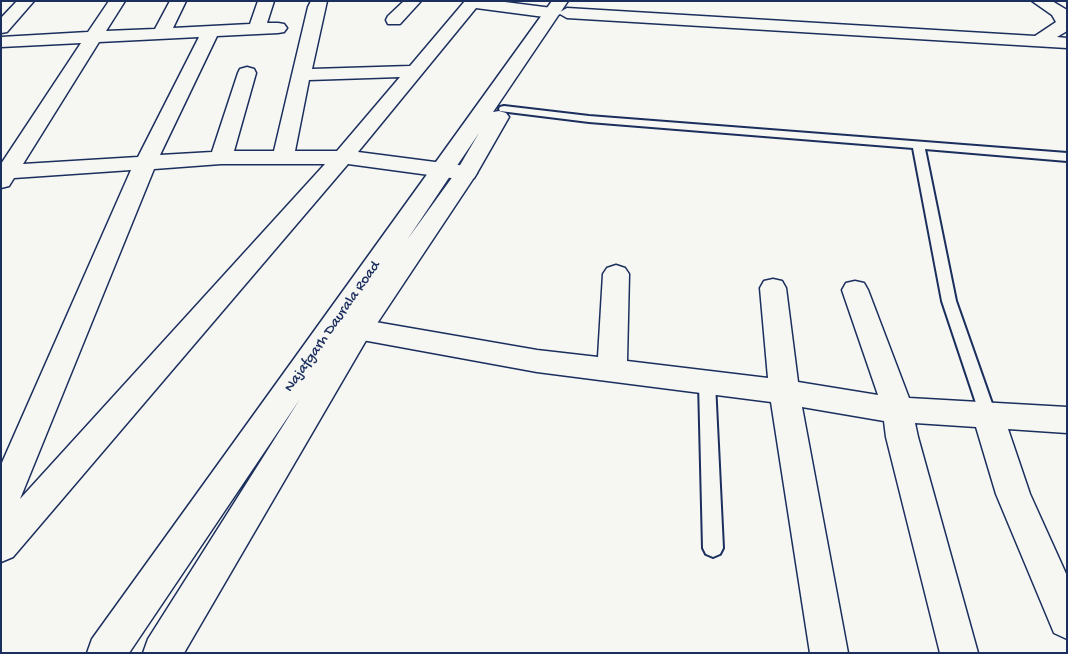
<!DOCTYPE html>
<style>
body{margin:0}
#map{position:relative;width:1068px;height:654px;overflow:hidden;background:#f6f6f2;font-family:"Gochi Hand",sans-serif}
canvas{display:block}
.frame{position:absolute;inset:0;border:2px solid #1b2f5e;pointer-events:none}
</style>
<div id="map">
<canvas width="1068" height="654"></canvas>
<div class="frame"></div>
</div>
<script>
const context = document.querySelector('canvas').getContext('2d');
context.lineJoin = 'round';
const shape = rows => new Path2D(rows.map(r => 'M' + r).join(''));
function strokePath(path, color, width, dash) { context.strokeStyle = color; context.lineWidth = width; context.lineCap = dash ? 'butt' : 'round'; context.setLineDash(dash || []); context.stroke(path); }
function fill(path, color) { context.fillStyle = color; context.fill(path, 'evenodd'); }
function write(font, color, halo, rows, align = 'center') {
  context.font = font + ' "Gochi Hand",sans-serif'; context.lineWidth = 4.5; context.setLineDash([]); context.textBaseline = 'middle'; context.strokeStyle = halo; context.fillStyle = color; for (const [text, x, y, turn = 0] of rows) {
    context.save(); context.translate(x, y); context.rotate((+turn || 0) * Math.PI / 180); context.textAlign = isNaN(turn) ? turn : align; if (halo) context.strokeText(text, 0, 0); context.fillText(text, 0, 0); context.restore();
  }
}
const service = shape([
 [504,106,589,116,1067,153,1067,161,925,149,956,301,996,415,994,420,988,422,982,420,980,415,942,301,913,148,589,122,500,111,499,109,500,107,504,106],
 [707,377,713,378,715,383,723,548,720,554,713,557,706,554,703,548,699,383,701,378,707,377]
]);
const minor = shape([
 [17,1,34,1,7,32,1,33,1,18,17,1],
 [109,1,125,1,106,31,155,29,170,1,186,1,173,28,250,24,258,1,274,1,267,23,278,23,284,24,287,28,284,32,278,33,217,36,160,155,212,152,238,73,240,69,247,67,254,69,256,73,234,151,274,151,308,7,311,1,327,1,312,69,410,66,465,1,497,1,552,8,560,12,567,8,1035,36,1056,22,1052,15,1032,1,1052,1,1067,10,1067,31,1057,37,1067,38,1067,48,567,18,560,14,552,18,476,8,358,152,466,166,474,168,477,173,474,178,466,180,348,164,13,557,1,562,1,465,131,170,14,178,9,186,1,188,1,164,81,43,1,47,1,37,88,32,109,1],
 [199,37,138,157,23,164,99,42,199,37],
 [400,77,337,151,295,151,309,80,400,77],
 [221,164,325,164,20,499,154,169,221,164],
 [404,1,421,1,400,24,388,24,386,20,388,16,404,1],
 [616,265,625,268,629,274,627,361,768,378,760,288,764,281,773,279,782,281,786,288,798,382,878,395,842,290,846,283,855,281,864,283,868,290,909,398,1067,407,1067,433,1008,429,1030,494,1067,576,1067,639,1054,633,996,494,976,427,915,423,918,437,978,653,940,653,886,437,884,421,802,407,848,653,810,653,771,402,537,372,335,335,325,332,321,325,325,318,335,315,537,350,598,357,603,274,607,268,616,265]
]);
const primary = shape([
 [552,1,568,1,493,112,499,111,506,113,509,117,477,173,368,337,184,653,143,653,148,639,300,399,129,653,87,653,92,639,552,1],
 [479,133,456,172,407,240,479,133]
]);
strokePath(service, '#1b2f5e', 4);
strokePath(minor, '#1b2f5e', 3);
strokePath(primary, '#1b2f5e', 3);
fill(service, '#f6f6f2');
fill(minor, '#f6f6f2');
fill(primary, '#f6f6f2');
write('15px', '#1b2f5e', '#f6f6f2', [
 ["Najafgarh Daurala Road",333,327,-55]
]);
</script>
